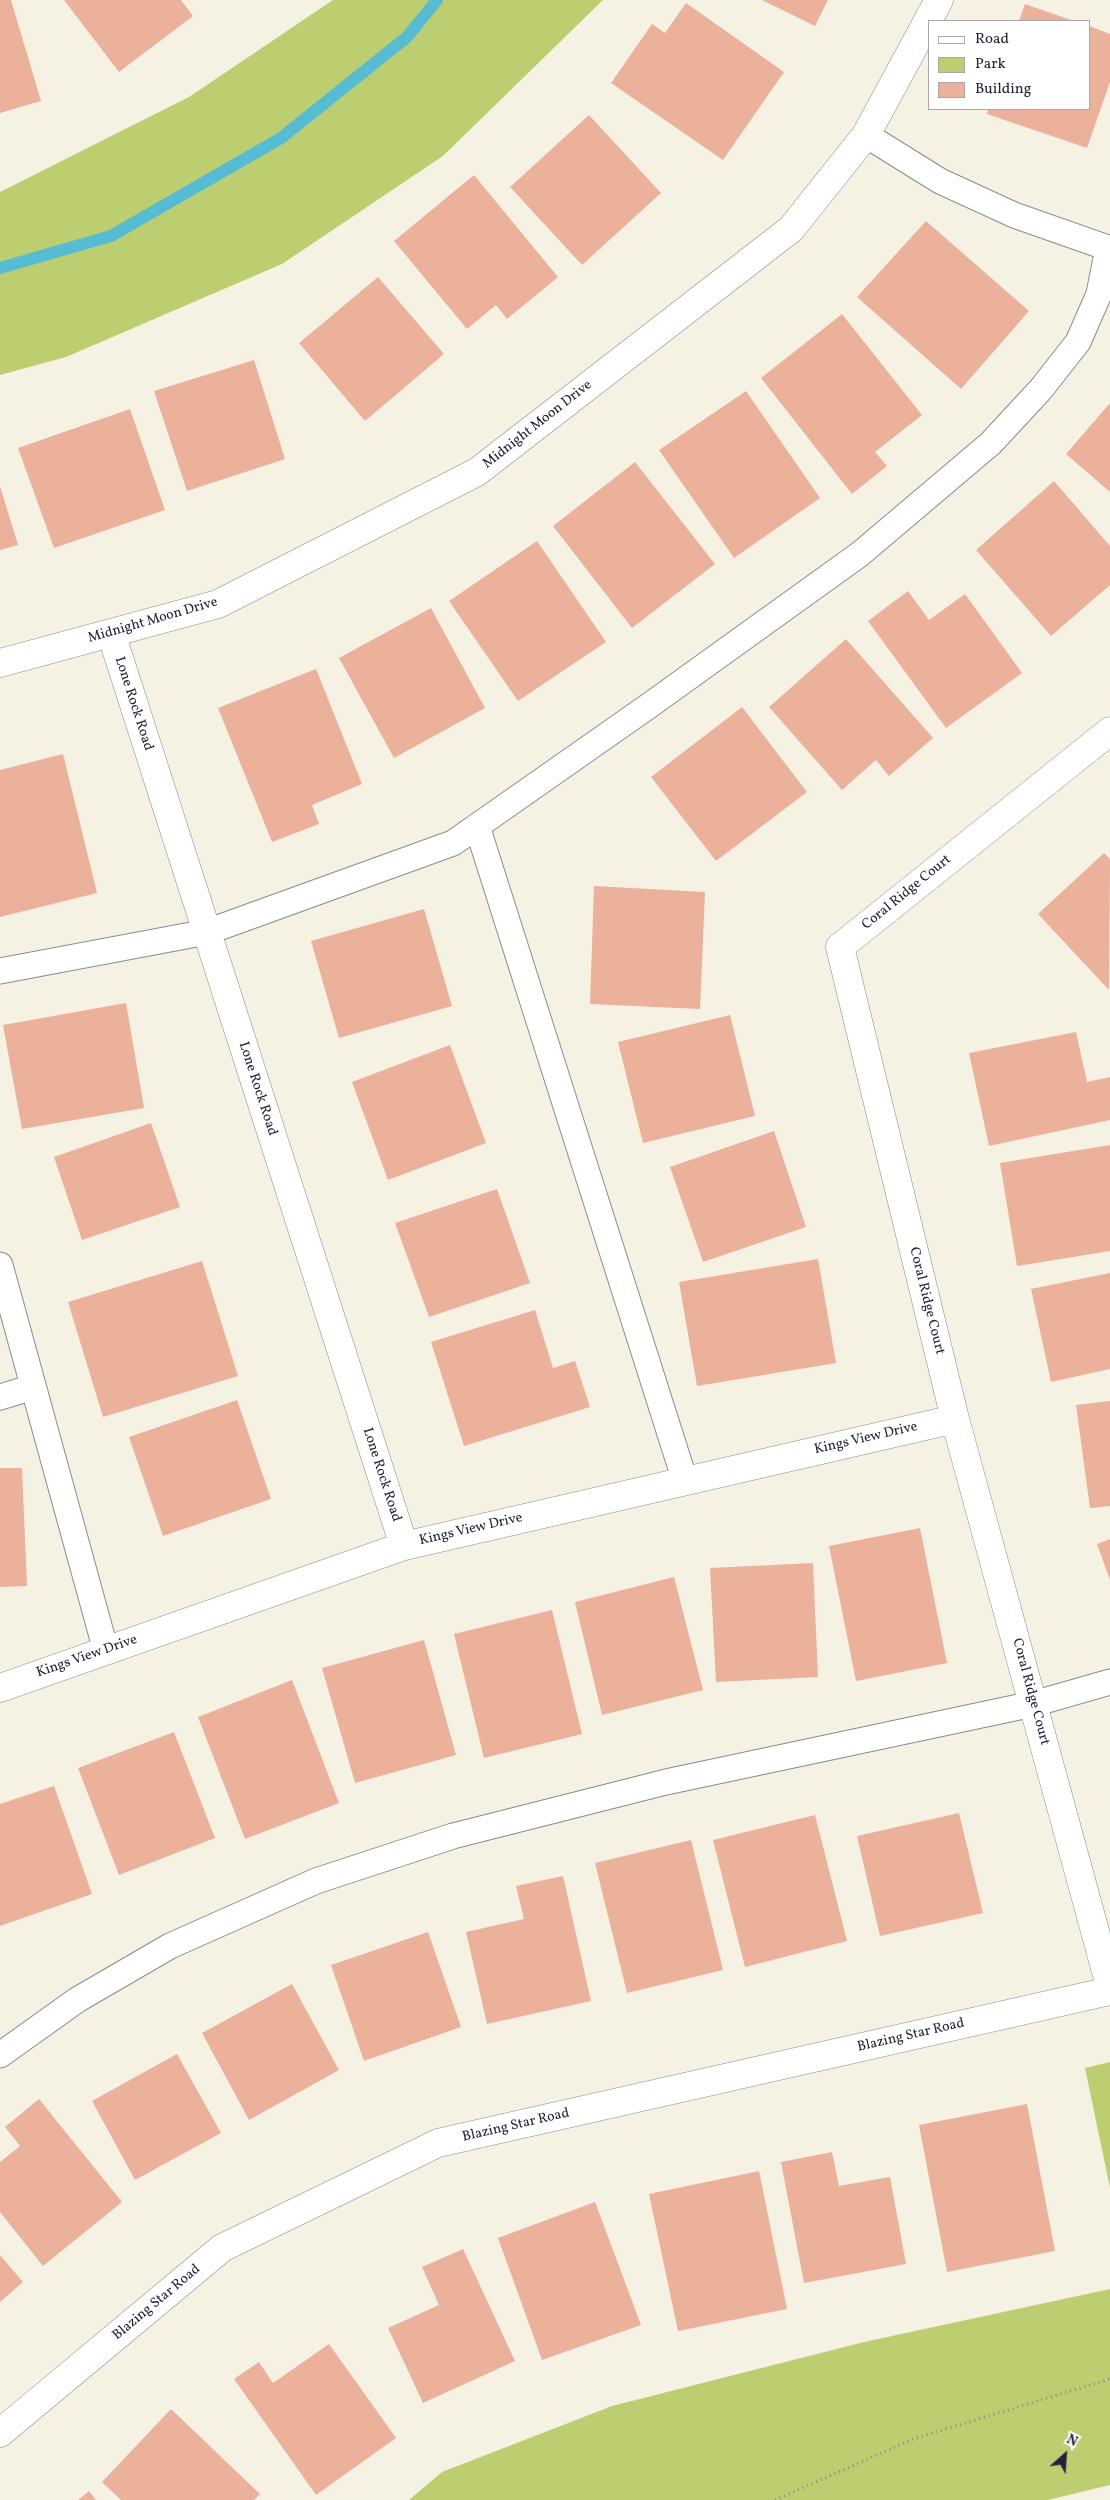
<!DOCTYPE html>
<style>
body{margin:0}
#map{position:relative;width:1110px;height:2500px;overflow:hidden;background:#f6f2e3;font-family:Vollkorn,serif}
canvas{display:block}
.legend{position:absolute;left:928px;top:20px;width:162px;height:90px;box-sizing:border-box;background:#fff;border:1px solid #a7a7b1;margin:0;padding:6px 9px;list-style:none;font-size:15px;color:#22223b}
.legend li{display:flex;align-items:center;gap:10px;height:25px}
.legend b{width:25px;border:1px solid #a7a7b1}
.north{position:absolute;left:1040px;top:2430px;width:50px;height:50px;-webkit-text-stroke:4px #fff;paint-order:stroke;rotate:26deg;font-size:14px;font-weight:700;line-height:20px;text-align:center;color:#22223b}
.north::after{content:'';display:block;margin:auto;width:18px;height:22px;background:#22223b;clip-path:polygon(50% 0,100% 100%,50% 72%,0 100%)}
</style>
<div id="map">
<canvas width="1110" height="2500"></canvas>
<ul class="legend">
<li><b style="height:6px;background:#fff"></b>Road</li>
<li><b style="height:14px;background:#bdce71"></b>Park</li>
<li><b style="height:14px;background:#ecb19a"></b>Building</li>
</ul>
<div class="north">N</div>
</div>
<script>
const context = document.querySelector('canvas').getContext('2d');
context.lineJoin = 'round';
function fill(path, color) { context.fillStyle = color; context.fill(path, 'evenodd'); }
const shape = rows => new Path2D(rows.map(r => 'M' + r).join(''));
function strokePath(path, color, width, dash) { context.strokeStyle = color; context.lineWidth = width; context.lineCap = dash ? 'butt' : 'round'; context.setLineDash(dash || []); context.stroke(path); }
function write(font, color, halo, rows, align = 'center') {
  context.font = font + ' Vollkorn,serif'; context.lineWidth = 4.5; context.setLineDash([]); context.textBaseline = 'middle'; context.strokeStyle = halo; context.fillStyle = color; for (const [text, x, y, turn = 0] of rows) {
    context.save(); context.translate(x, y); context.rotate((+turn || 0) * Math.PI / 180); context.textAlign = isNaN(turn) ? turn : align; if (halo) context.strokeText(text, 0, 0); context.fillText(text, 0, 0); context.restore();
  }
}
fill(shape([
 [333,0,603,0,443,156,282,264,66,357,0,375,0,192,189,97],
 [1110,2062,1110,2188,1085,2068],
 [1110,2289,1110,2485,1048,2500,409,2500,442,2472,612,2406,864,2342]
]), '#bdce71');
strokePath(shape([
 [0,268,111,236,281,138,407,37,437,0]
]), '#55bcd3', 12);
fill(shape([
 [0,0,11,0,41,101,0,113],
 [64,0,181,0,193,16,119,72],
 [762,0,828,0,815,26],
 [686,3,784,72,723,160,611,83,652,24,665,33],
 [1025,4,1074,21,1019,21],
 [1089,26,1110,34,1110,82,1087,148,987,114,988,109,1089,109],
 [589,115,661,193,582,265,510,187],
 [474,175,558,277,507,319,496,305,467,329,394,241],
 [926,221,1029,311,961,389,857,297],
 [378,277,444,354,365,421,299,343],
 [842,314,922,415,875,452,887,466,852,494,761,378],
 [254,360,285,459,187,491,154,391],
 [746,391,820,498,734,558,659,450],
 [1110,403,1110,492,1066,454],
 [130,409,165,510,54,548,18,448],
 [635,462,715,564,632,628,553,526],
 [1054,481,1110,546,1110,585,1051,636,976,550],
 [0,486,18,545,0,550],
 [537,541,606,642,518,701,449,601],
 [908,591,929,620,965,594,1022,673,946,728,868,621],
 [431,608,485,708,394,758,339,658],
 [846,639,933,738,889,776,876,760,842,790,769,707],
 [316,669,362,784,312,805,319,824,272,842,218,708],
 [742,707,807,792,716,861,651,777],
 [63,754,97,893,0,917,0,770],
 [1104,853,1110,859,1109,990,1038,914],
 [594,886,705,892,700,1009,590,1004],
 [424,909,452,1006,339,1038,311,941],
 [126,1003,144,1108,22,1129,3,1025],
 [730,1015,755,1116,643,1143,618,1042],
 [1076,1032,1087,1082,1110,1077,1110,1120,989,1146,969,1053],
 [450,1045,486,1143,388,1180,352,1082],
 [151,1123,180,1207,82,1240,54,1157],
 [774,1131,806,1227,703,1262,670,1167],
 [1110,1145,1110,1251,1017,1266,1000,1163],
 [497,1189,530,1283,429,1317,395,1223],
 [818,1259,836,1363,697,1386,679,1282],
 [202,1261,238,1376,103,1417,68,1302],
 [1110,1273,1110,1369,1051,1382,1031,1289],
 [535,1310,553,1368,575,1361,590,1407,464,1446,431,1342],
 [237,1400,271,1499,163,1536,129,1437],
 [1110,1401,1110,1506,1090,1508,1076,1405],
 [0,1468,22,1468,27,1586,0,1587],
 [920,1528,947,1663,856,1681,829,1546],
 [1110,1539,1110,1580,1097,1544],
 [813,1563,818,1677,716,1682,710,1568],
 [674,1577,703,1690,602,1715,575,1602],
 [552,1610,582,1734,484,1758,454,1634],
 [424,1640,456,1755,355,1783,322,1668],
 [292,1680,339,1803,245,1839,198,1717],
 [174,1732,215,1838,119,1875,78,1768],
 [54,1786,92,1894,0,1926,0,1804],
 [959,1813,983,1913,880,1936,857,1836],
 [815,1815,847,1941,745,1967,713,1840],
 [691,1840,723,1970,627,1993,595,1863],
 [563,1876,591,2001,487,2024,466,1932,524,1919,516,1886],
 [428,1932,461,2027,364,2061,331,1965],
 [292,1984,339,2070,249,2120,202,2033],
 [177,2054,221,2133,135,2180,92,2101],
 [39,2099,122,2202,43,2266,0,2212,0,2162,20,2146,5,2127],
 [1027,2104,1055,2251,947,2272,919,2125],
 [832,2152,839,2186,890,2177,906,2264,804,2283,781,2162],
 [759,2171,787,2309,678,2331,649,2194],
 [595,2202,641,2325,542,2360,498,2238],
 [463,2249,515,2361,423,2403,388,2328,439,2305,422,2267],
 [0,2255,23,2282,0,2302],
 [329,2344,396,2438,316,2495,234,2379,259,2362,273,2383],
 [171,2409,260,2494,254,2500,121,2500,102,2482],
 [89,2491,96,2500,78,2500]
]), '#ecb19a');
const lane = shape([
 [477,826,685,1481],
 [0,971,207,932,453,843,650,705,860,554,991,443,1041,389,1078,342,1099,294,1108,248,1014,215,940,181,866,135],
 [0,1265,106,1651],
 [0,1397,33,1387],
 [0,2055,77,2000,170,1946,316,1881,453,1836,666,1782,1033,1704,1110,1682]
]);
const street = shape([
 [111,633,404,1546],
 [0,663,218,604,477,472,791,229,866,135,939,0],
 [1110,731,840,947,955,1419,1110,1986],
 [0,1688,404,1546,955,1419],
 [0,2433,222,2248,438,2143,1110,1991]
]);
strokePath(lane, '#8c8a8f', 27);
strokePath(street, '#8c8a8f', 29);
strokePath(shape([
 [775,2500,916,2438,1110,2379]
]), '#8c8a8f', 3, [1, 4]);
strokePath(lane, '#fff', 25);
strokePath(street, '#fff', 28);
write('14px', '#22223b', '#fff', [
 ["Midnight Moon Drive",538,425,-38],
 ["Midnight Moon Drive",153,621,-16],
 ["Lone Rock Road",133,704,72],
 ["Coral Ridge Court",907,893,-39],
 ["Lone Rock Road",257,1089,72],
 ["Coral Ridge Court",926,1301,76],
 ["Kings View Drive",866,1439,-13],
 ["Lone Rock Road",381,1475,72],
 ["Kings View Drive",471,1530,-13],
 ["Kings View Drive",87,1657,-19],
 ["Coral Ridge Court",1030,1692,75],
 ["Blazing Star Road",911,2036,-13],
 ["Blazing Star Road",516,2126,-13],
 ["Blazing Star Road",157,2303,-40]
]);
</script>
